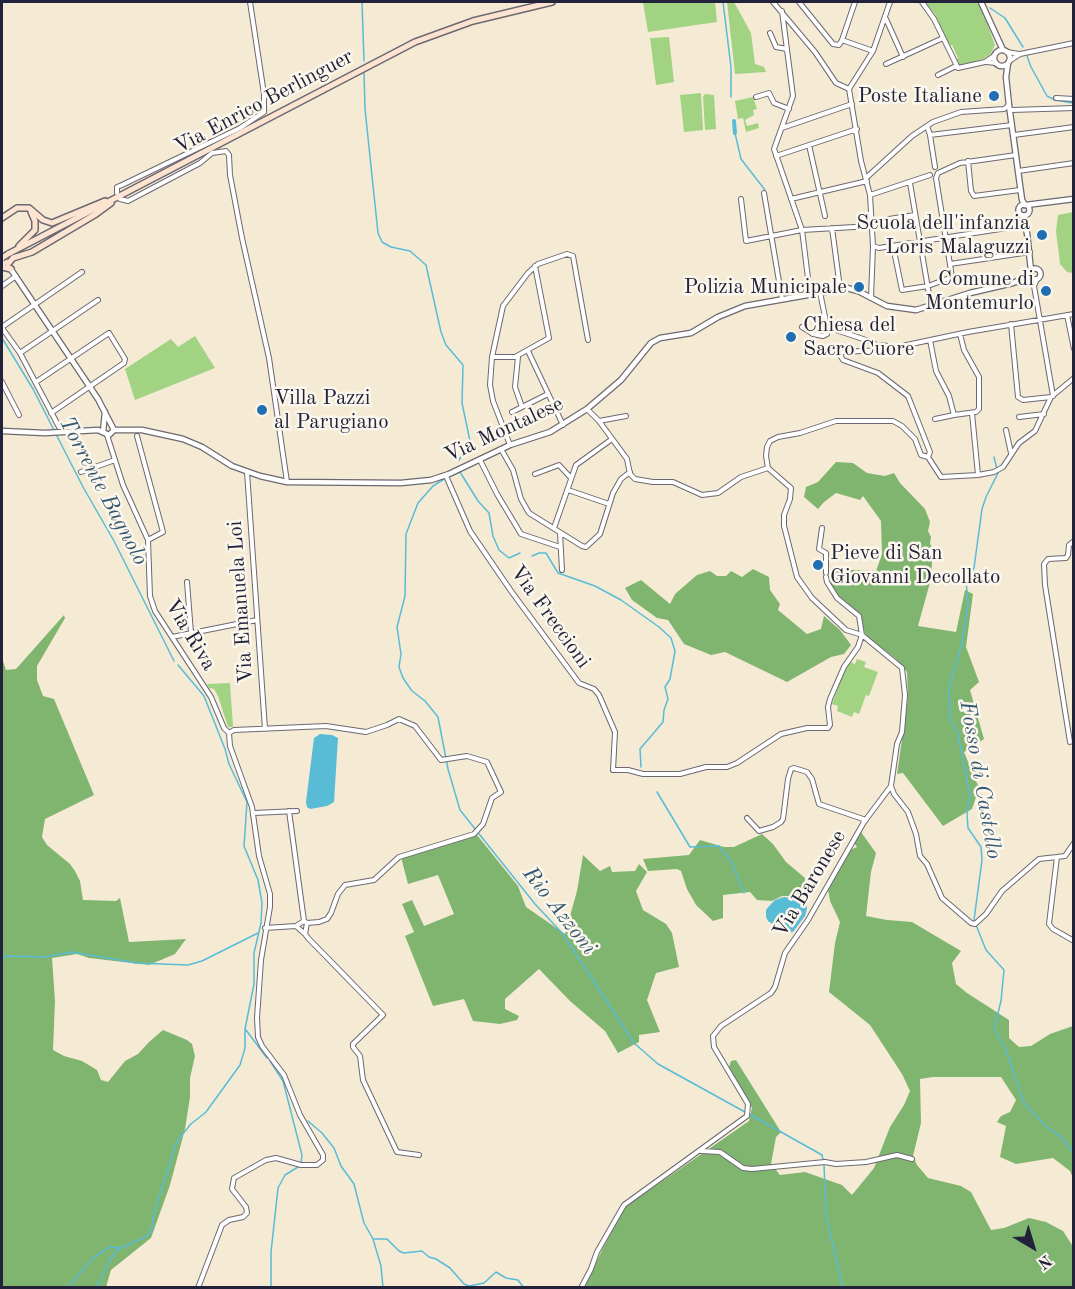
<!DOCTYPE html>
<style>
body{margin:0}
#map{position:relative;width:1075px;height:1289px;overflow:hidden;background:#f5ebd5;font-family:"Old Standard TT",serif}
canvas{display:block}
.frame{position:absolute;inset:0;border:3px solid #22223b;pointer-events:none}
.north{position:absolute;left:1003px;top:1217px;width:60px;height:60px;-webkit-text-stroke:4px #fbf7ec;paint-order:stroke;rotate:142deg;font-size:16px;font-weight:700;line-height:24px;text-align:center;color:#22223b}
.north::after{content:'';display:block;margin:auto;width:21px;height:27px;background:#22223b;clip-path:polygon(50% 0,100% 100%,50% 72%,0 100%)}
</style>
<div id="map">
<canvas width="1075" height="1289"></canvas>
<div class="frame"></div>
<div class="north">N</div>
</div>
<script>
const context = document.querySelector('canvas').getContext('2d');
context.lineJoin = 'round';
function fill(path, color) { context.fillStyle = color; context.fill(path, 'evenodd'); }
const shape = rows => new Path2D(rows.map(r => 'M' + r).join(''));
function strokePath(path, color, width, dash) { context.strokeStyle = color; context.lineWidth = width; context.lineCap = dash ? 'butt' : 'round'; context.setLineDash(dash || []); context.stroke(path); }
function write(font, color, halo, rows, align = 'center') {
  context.font = font + ' "Old Standard TT",serif'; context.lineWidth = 5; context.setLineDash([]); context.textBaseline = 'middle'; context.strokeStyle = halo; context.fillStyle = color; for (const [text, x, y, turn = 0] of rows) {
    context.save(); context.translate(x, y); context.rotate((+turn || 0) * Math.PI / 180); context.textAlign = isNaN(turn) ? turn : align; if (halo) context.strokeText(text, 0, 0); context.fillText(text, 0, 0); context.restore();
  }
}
fill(shape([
 [643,2,715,2,717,22,648,32],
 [727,2,734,2,751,33,755,64,764,67,766,72,735,74],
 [925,2,974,2,980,4,995,45,990,55,983,59,959,66,956,60,958,58,952,45,949,46,935,14],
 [669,37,674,82,656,85,650,38],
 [701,93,703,130,684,132,680,95],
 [705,94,714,95,716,129,705,130,703,97],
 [753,97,757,109,753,110,754,115,745,120,747,126,758,123,759,128,746,132,743,118,738,119,735,101],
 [1073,212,1074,212,1073,273,1067,272,1060,264,1056,231,1058,215],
 [195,336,215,368,135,400,125,369,171,339,178,347],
 [857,659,866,662,864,667,878,672,869,696,866,695,859,714,854,712,852,717,837,711,838,706,832,704,848,661,855,664],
 [230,683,233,727,228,727,218,696,214,689,209,688,207,684]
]), '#a1d382');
fill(shape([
 [836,462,853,463,867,473,885,476,894,473,900,483,925,509,930,522,928,531,931,537,930,544,933,548,931,579,918,626,956,632,965,590,973,594,966,647,979,682,970,690,984,739,964,752,979,788,972,809,943,826,903,773,897,774,908,698,907,672,895,658,870,639,865,633,859,614,834,592,828,581,835,580,835,569,876,571,882,554,881,521,863,496,860,500,836,493,824,502,818,509,804,497,806,487,818,482],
 [753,569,769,577,770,590,780,604,778,610,807,634,821,629,824,616,840,630,851,645,844,654,831,657,787,682,725,652,711,655,684,644,668,620,657,618,632,600,625,588,641,580,670,604,675,594,697,575,710,571,717,576,726,576,731,571,742,577],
 [64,615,65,618,37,666,37,680,43,696,54,699,94,795,45,819,42,837,47,845,70,864,75,871,80,881,83,900,116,901,120,898,129,942,186,939,175,954,149,965,89,958,77,954,52,958,55,1001,53,1050,64,1056,82,1061,97,1070,101,1080,108,1082,125,1061,138,1054,149,1042,163,1030,187,1040,192,1044,195,1056,190,1078,190,1097,185,1129,170,1185,151,1238,111,1270,106,1287,2,1287,2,658,6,670,16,669],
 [861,832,876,853,871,872,866,916,887,920,912,922,961,951,952,963,956,984,967,993,1009,1020,1009,1038,1019,1047,1031,1046,1050,1034,1073,1026,1073,1178,1070,1171,1053,1158,1016,1164,1000,1157,1006,1126,997,1122,1001,1116,1010,1112,1016,1100,1001,1077,933,1077,920,1079,921,1123,913,1156,917,1165,928,1178,961,1186,971,1192,991,1230,1004,1228,1029,1218,1046,1222,1063,1231,1072,1245,1073,1253,1073,1287,584,1288,604,1246,625,1207,749,1121,752,1108,729,1067,731,1061,736,1060,781,1132,776,1137,771,1164,780,1175,805,1172,842,1185,852,1195,874,1168,890,1127,904,1105,910,1091,902,1074,870,1025,829,992,835,943,840,922,830,901,828,889,850,850,857,847,854,843],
 [762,834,773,844,786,862,805,878,804,891,799,898,792,896,782,896,772,901,757,900,750,892,723,895,723,918,713,921,696,905,687,889,681,871,677,869,648,871,643,859,689,855,700,840,724,847,734,847],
 [477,835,518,886,526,907,565,934,577,891,583,855,600,871,610,866,612,872,635,871,639,864,647,872,636,891,643,910,666,924,672,933,679,967,656,973,647,1000,660,1032,639,1035,639,1042,618,1053,605,1031,570,1001,539,969,505,999,505,1009,519,1016,517,1020,500,1024,473,1021,464,999,433,1006,405,936,414,932,402,904,412,900,424,926,454,914,438,875,408,884,401,857]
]), '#80b570');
fill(shape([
 [320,734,332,735,338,738,334,802,327,806,310,809,307,807,306,802,314,738],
 [784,897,798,899,806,903,807,909,805,916,793,932,786,933,768,921,766,917,766,910,770,905,775,900]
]), '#58bcd6');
strokePath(shape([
 [362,2,364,61],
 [723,2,731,67,731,97],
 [990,8,1005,18,1023,47],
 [1027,56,1031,67,1047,96,1055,100,1073,103],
 [364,73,365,109,378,233,382,242,391,247,410,251,426,265,441,332,446,345,463,365,462,403,470,441,459,460],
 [735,133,741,159,765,190],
 [2,338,33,389,83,487,114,541,174,661],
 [994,457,998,473,986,497,982,509,974,568,966,580,968,605,961,646,949,689,950,719,958,734,970,795,967,814,968,828,981,847,982,860,974,920,986,950,1004,970,1001,1001,995,1025,996,1032,1006,1050,1024,1103,1046,1126,1061,1137,1074,1153],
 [450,476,460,472,478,501,489,513,493,536,499,550,509,558,520,553],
 [444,479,433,486,418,503,406,534,405,596,397,627,401,654,399,667,403,678,412,691,425,701,438,717,448,769,460,810,535,904,563,934,634,1043,658,1064,745,1112],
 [532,556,539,553,546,553,558,573,595,586,621,600,659,627,671,638,675,651,670,679,665,687,668,699,664,710,663,722,640,749,641,767],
 [657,792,690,847,719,846,732,863,744,893],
 [2,958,8,956,45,957,72,952,136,963,188,965,202,961,258,933],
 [246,1030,267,1058],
 [270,1061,283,1081,302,1155,301,1163],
 [749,1114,822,1155,823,1160],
 [308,1121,322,1133,334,1148,341,1166,354,1184,364,1223,373,1239,387,1239,399,1251,404,1253,422,1251,429,1257,436,1259,450,1268,464,1284,469,1286,484,1283,496,1272,506,1278,518,1280,524,1288],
 [824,1165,826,1215,843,1288],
 [373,1239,381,1266,383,1288],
 [67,1288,94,1257,110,1247,121,1248],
 [96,1288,108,1263,117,1250,147,1236,152,1229,154,1213,177,1141,191,1124,206,1112,240,1065,245,1048,245,1029,254,984,254,953,261,923,262,903,258,880,244,846,247,802,229,764,225,749,204,696,178,665],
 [271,1288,271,1252,278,1188,285,1175,298,1167]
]), '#58bcd6', 1.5);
strokePath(shape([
 [734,121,735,133]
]), '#58bcd6', 4);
const minor = shape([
 [773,2,815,52,836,83,849,89],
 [799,2,833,44,839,45,842,40],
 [922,2,934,19,958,68,985,62,994,56],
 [782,11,793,96,774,149,802,230,810,294],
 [886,19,903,57],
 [770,33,776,47,787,49],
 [842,40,855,2],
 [842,40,873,51],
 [1007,52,1019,54],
 [1009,61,1020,54,1074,43],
 [986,62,996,63],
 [886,64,943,38],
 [938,75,956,66],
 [756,97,769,93,774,103,789,109],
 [1056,98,1074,99],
 [1012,110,1074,108],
 [927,126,930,135,935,167],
 [782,128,852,104],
 [930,135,1012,125],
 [1014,135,1074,127],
 [809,145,825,216],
 [776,156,857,129],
 [968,161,971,191,974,196,1020,190],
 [1018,171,1074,163],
 [866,178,912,136,933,122,961,112,1004,109,1009,105],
 [936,178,938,173,960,163,1016,155],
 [910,183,931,306],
 [117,193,117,187,122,185,240,128,264,112,264,94,250,2],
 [764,193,782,299],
 [870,195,930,175],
 [120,199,128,201,200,163,212,153,226,151,229,155,230,175,242,238,269,358,287,482],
 [741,199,746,241,802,230,872,226],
 [791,199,867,181],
 [889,219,915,215],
 [832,228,840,288],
 [873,246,879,248,1013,227,1025,228],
 [893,246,902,290,928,286,952,277,936,178],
 [950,264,1030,252],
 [1037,279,1034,286,1053,396],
 [2,286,16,276],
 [820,292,827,327,872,342,875,344,875,350],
 [871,298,873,246,870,195,861,161,849,89,873,51,890,2],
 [1067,315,1074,349],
 [1011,324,1018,397,1023,400,1051,397],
 [2,327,82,272],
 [802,327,813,334,823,336,827,334,828,327],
 [2,328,20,353,59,427,76,427,79,431],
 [930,340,936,371,949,396,954,415,976,412,979,409,979,377,964,350,960,334],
 [876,348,882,345,891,347],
 [528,351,563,425],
 [20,353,98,300],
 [492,357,515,357,549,338,535,266],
 [518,357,515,387,522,407,548,394],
 [1074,378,1051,397,1035,431,1019,443,1003,467,994,472,978,475,941,477,928,457,921,455,915,439,902,426,893,421,836,421,800,433,778,437,770,441,767,447,766,456,768,468,791,488,790,499,784,515,784,526,797,577,812,598,846,630,862,635,902,668,905,695,902,732,897,744,891,786,894,794,908,812,916,834,920,856,927,864,942,898,971,923,975,924,986,914,1002,891,1039,859,1057,857,1049,924,1053,929,1074,941],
 [2,382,19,415],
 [36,382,109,333,125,359,124,363,51,413],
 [587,409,599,421,627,459,630,474,635,479,653,482,673,482,702,495,718,493,741,477,768,468],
 [512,412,522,407],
 [972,413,978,475],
 [1019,417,1044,414],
 [935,419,954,415],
 [599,421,626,416],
 [1006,430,1011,453],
 [107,435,123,485,148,540,150,596,155,611,211,697,224,728,229,733],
 [137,436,163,532,148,540],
 [510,445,493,401,490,385,492,357,503,306,528,273,538,264,567,254,573,256,588,340],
 [501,449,513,470,521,499,529,513,582,546,586,547,600,534,613,493,621,479,630,472],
 [928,457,930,452,908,396,878,373,843,360,840,355,841,352,883,350,968,332,1074,314],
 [480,460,497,494,521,534,560,547],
 [81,472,115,460],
 [247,472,265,729],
 [535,474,559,465,571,478],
 [446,476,470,531,511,591,579,683,594,689,599,695,615,732,613,770,628,770,643,774,680,774,706,767,727,767,737,763,781,734,807,728,828,728,830,725,828,707,830,699,844,667,858,647,862,635,859,616,837,598,827,582,826,577],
 [568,490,609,504],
 [554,528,576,465,612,439],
 [822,528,819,549,826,553,826,573],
 [560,533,562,570],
 [187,582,191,633],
 [172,637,257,620],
 [229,733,234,730,326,726,366,732,387,725,399,719,415,726,441,760,467,756,487,762,501,792,492,798,483,824,474,834,399,857,374,880,345,885,338,894,331,913,327,919,319,922,307,923,304,921,296,926,265,928],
 [1070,742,1045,585,1044,564,1048,559,1066,558,1068,555,1069,545,1074,541],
 [289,811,304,921],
 [254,813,297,811],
 [747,818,759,831,773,827,781,822,783,819,788,779,791,769,794,768,807,772,812,779,819,804,866,820],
 [1057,857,1065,856,1074,843],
 [307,923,305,934,308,938,383,1015,353,1044,353,1047,360,1056,363,1080,397,1152,419,1155],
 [296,926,305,934],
 [701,1151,720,1152,743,1168,752,1169,825,1162,836,1164,866,1162,897,1155,912,1159],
 [198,1288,222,1225,229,1220,243,1217,247,1213,246,1207,232,1189,234,1178,266,1160,276,1158,301,1165,317,1165,323,1160,323,1155,300,1115,284,1075,262,1046,258,1037,257,1018,261,960,270,907,270,894,259,856,252,807,230,746,229,733],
 [581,1288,591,1269,597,1252,624,1205,747,1116,748,1104,714,1047,713,1036,721,1026,771,993,775,987,785,953,808,920,864,822,891,786]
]);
const tertiary = shape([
 [981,2,1003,50],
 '994 58a8 8 0 1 1 16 0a8 8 0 1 1-16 0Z',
 [1008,63,1006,77,1009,105,1022,200,1025,205],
 '1018.5 210a5.5 5.5 0 1 1 11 0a5.5 5.5 0 1 1-11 0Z',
 [1026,205,1074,199],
 [1022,216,1027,233,1031,271],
 [10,268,98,399,114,430],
 '1029.5 274a5.5 5.5 0 1 1 11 0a5.5 5.5 0 1 1-11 0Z',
 [1016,282,1032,279],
 [114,430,142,430,183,439,202,447,232,466,260,476,287,482,401,483,431,480,449,474,510,445,550,432,587,409,621,380,651,343,660,338,691,333,718,317,745,306,847,288,858,291,887,306,916,310,970,293,1013,283,1030,275],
 [2,431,45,433,98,430,109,435,114,430],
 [103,432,105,412]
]);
const secondary = shape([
 [2,218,17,208,29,208,43,220,52,223,105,201],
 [19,246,35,230,35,221,31,212],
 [8,254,415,42,473,21,552,2],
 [8,264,13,258,32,252,96,214,111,203],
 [2,265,5,260],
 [2,267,11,269]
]);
strokePath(minor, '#6c6871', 6);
strokePath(tertiary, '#6c6871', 7);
strokePath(secondary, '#6c6871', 8);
strokePath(minor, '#fff', 4);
strokePath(tertiary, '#fff', 4.5);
strokePath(secondary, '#fde4d1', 5);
const secondaryBridge = shape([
 [2,258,8,254]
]);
strokePath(secondaryBridge, '#6c6871', 8, []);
strokePath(secondaryBridge, '#fde4d1', 5);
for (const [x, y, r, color] of [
 [994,96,6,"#1f6fb2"],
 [1042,235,6,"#1f6fb2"],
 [859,287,6,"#1f6fb2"],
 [1046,291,6,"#1f6fb2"],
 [791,337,6,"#1f6fb2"],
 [262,410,6,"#1f6fb2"],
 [818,565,6,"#1f6fb2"]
]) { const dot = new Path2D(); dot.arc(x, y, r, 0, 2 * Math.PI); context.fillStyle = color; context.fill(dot); strokePath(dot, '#fbf7ec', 2); }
write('21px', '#22223b', '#fbf7ec', [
 ["Poste Italiane",982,96],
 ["Scuola dell'infanzia",1030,223],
 ["Loris Malaguzzi",1030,247],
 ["Comune di",1034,279],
 ["Montemurlo",1034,303],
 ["Polizia Municipale",847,287],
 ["Chiesa del",803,325,"left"],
 ["Sacro Cuore",803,349,"left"],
 ["Villa Pazzi",274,398,"left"],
 ["al Parugiano",274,422,"left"],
 ["Pieve di San",830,553,"left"],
 ["Giovanni Decollato",830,577,"left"]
], 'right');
write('21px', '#22223b', '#fbf7ec', [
 ["Via Enrico Berlinguer",264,102,-28],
 ["Via Montalese",504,430,-25],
 ["Via Emanuela Loi",241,602,-94],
 ["Via Freccioni",550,617,54],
 ["Via Riva",190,635,59],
 ["Via Baronese",810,884,-59]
]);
write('italic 22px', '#355871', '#fbf7ec', [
 ["Torrente Bagnolo",103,491,62],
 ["Fosso di Castello",980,780,80],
 ["Rio Azzoni",559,911,52]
]);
</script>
